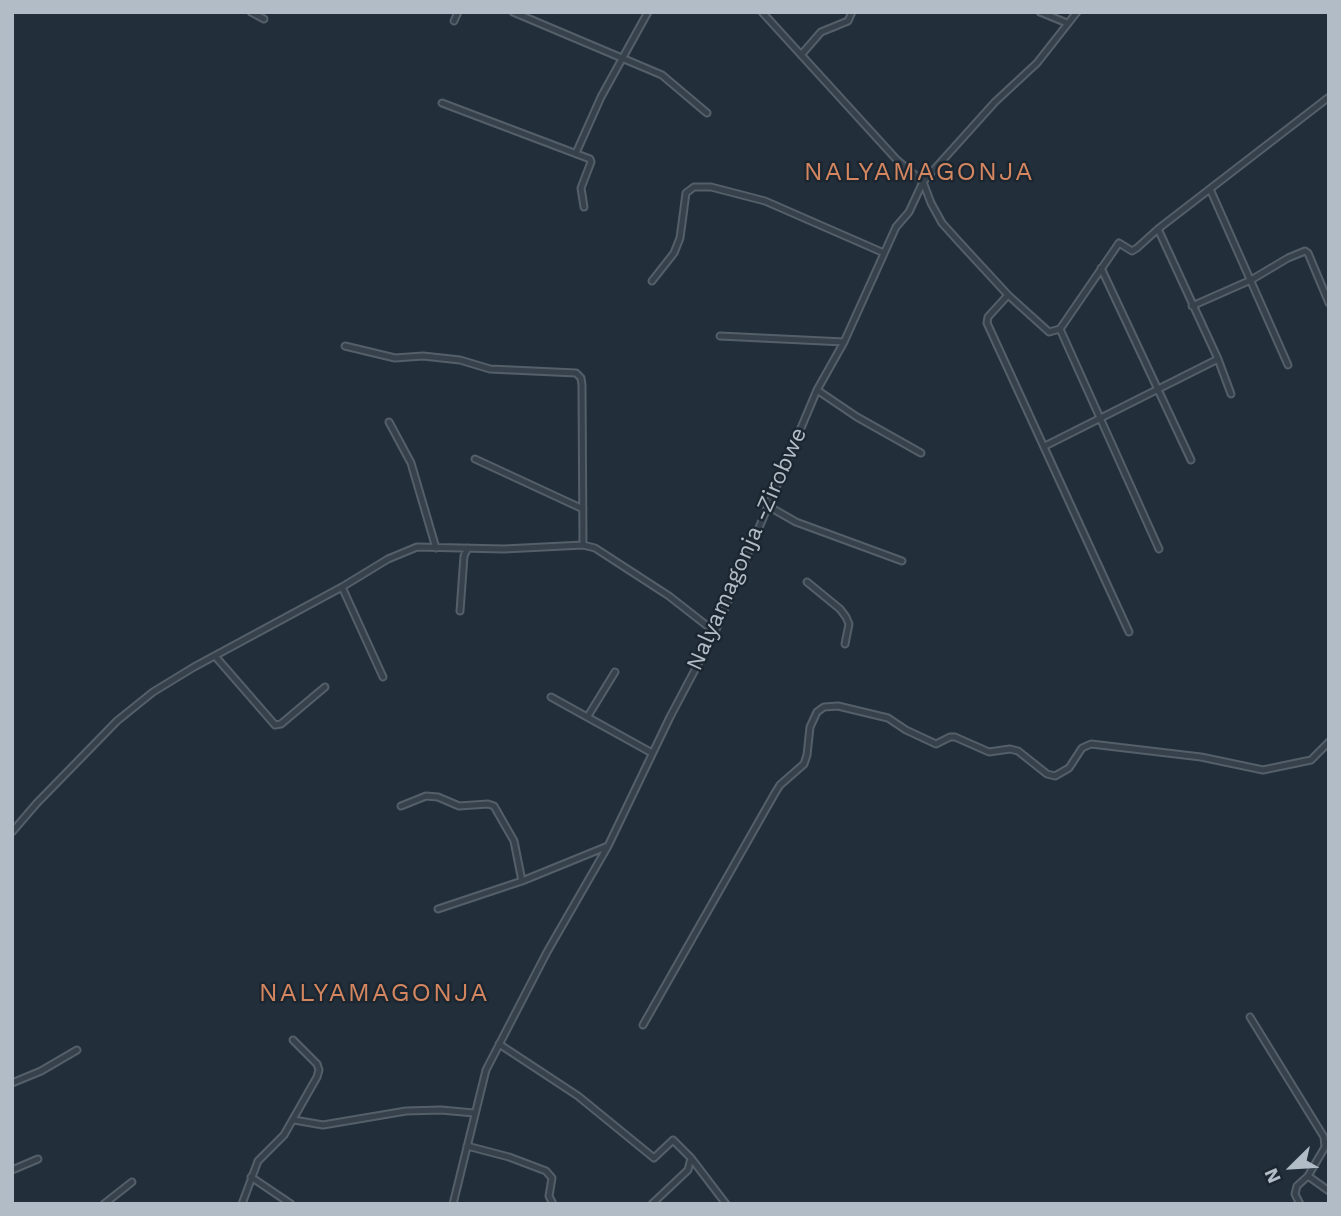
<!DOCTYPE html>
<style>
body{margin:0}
#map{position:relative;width:1341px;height:1216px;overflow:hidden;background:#222f3b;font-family:"Work Sans",sans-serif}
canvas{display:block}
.frame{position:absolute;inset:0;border:14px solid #b1bcc7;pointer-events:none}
.north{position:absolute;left:1257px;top:1132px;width:70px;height:70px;-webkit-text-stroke:5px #1b2630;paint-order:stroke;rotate:246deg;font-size:19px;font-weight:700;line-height:28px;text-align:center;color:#b1bcc7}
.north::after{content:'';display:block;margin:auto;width:24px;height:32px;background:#b1bcc7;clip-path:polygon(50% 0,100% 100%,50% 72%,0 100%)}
</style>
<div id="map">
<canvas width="1341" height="1216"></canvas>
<div class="frame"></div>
<div class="north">N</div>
</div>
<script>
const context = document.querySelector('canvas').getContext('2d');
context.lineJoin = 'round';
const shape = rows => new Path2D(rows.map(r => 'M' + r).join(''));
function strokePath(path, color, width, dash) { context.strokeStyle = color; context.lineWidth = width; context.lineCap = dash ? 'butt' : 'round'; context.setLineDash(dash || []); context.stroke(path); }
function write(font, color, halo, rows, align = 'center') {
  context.font = font + ' "Work Sans",sans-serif'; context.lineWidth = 5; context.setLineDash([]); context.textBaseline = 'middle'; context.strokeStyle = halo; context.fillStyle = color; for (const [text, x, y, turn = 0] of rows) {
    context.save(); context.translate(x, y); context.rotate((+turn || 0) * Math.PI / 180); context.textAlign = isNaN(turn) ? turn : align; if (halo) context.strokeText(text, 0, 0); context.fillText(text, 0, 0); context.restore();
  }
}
const minor = shape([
 [251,12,264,19],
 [513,12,662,75,707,113],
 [762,12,897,160,923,182,931,203,942,223,960,243,1008,295,1049,332,1060,329,1119,243,1132,251,1137,248,1158,229,1329,97],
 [1040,12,1067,23],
 [454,21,458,12],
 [801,55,821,32,848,21,852,12],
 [442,103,590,159,591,162,581,188,584,207],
 [576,153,601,97,648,12],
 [1210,189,1288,365],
 [1158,229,1218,359,1231,394],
 [1101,268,1191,460],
 [652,281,674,253,680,238,686,193,694,187,711,187,765,201,884,253],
 [1008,295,988,317,987,323,1129,632],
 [1192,306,1251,280,1288,258,1305,251,1308,253,1329,303],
 [1060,329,1159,549],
 [720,336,844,342],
 [345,346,395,358,423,356,460,360,490,369,576,373,581,378,582,385,583,545],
 [817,390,857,417,921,453],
 [389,422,411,463,436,548],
 [1045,446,1218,359],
 [475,459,583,509],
 [768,506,796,522,902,561],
 [807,582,840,609,846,617,849,624,845,644],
 [342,587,383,677],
 [460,611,464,556,468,548],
 [215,656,275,725,281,724,325,687],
 [551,697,652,753],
 [588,716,615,672],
 [401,806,426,796,438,797,459,806,488,804,494,806,514,841,522,881],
 [12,832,37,803,117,721,153,692,194,667,342,587,388,559,417,547,504,549,583,545,595,548,669,596,715,632],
 [438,909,522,881,608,846],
 [1250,1017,1324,1137,1325,1147,1308,1176,1329,1191],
 [643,1025,775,793,780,785,804,764,807,755,810,727,817,712,824,707,838,706,888,718,906,730,936,744,950,737,955,737,989,752,1010,749,1018,751,1047,774,1055,776,1069,768,1082,748,1091,744,1201,757,1263,770,1311,760,1329,742],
 [499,1044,578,1096,654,1158,673,1140,691,1158,688,1170,652,1204],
 [12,1083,41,1071,77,1050],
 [294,1120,323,1125,406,1111,441,1110,474,1113],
 [467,1146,509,1157,546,1171,552,1178,549,1196,553,1204],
 [691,1158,726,1204],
 [12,1170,38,1159],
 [251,1177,291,1204],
 [104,1204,132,1182],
 [242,1204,258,1161,284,1135,317,1077,319,1070,317,1064,293,1040],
 [453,1204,486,1070,547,952,608,846,670,717,715,632,817,390,844,342,896,227,909,212,923,182,995,102,1037,63,1077,12],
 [1300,1204,1295,1194,1297,1186,1308,1176]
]);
strokePath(minor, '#545f69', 9);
strokePath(minor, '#36414b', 5);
write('23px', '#b1bcc7', '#1b2630', [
 ["Nalyamagonja -Zirobwe",747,549,-66]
]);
context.letterSpacing = '2px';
write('26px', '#d38660', '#1b2630', [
 ["NALYAMAGONJA",919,172],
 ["NALYAMAGONJA",374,993]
]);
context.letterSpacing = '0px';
</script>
